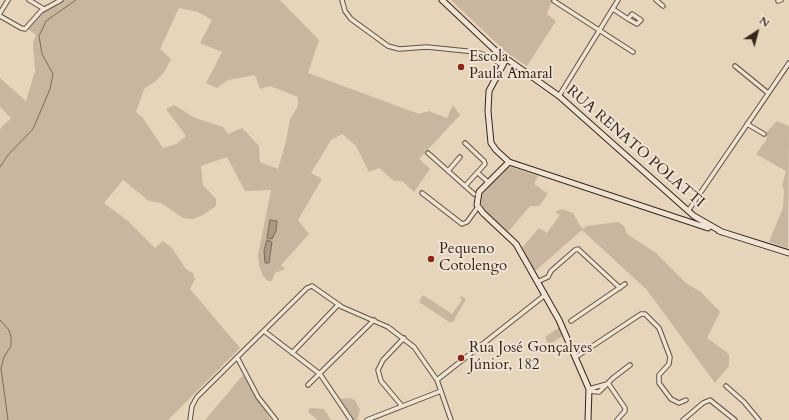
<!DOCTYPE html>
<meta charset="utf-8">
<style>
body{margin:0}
#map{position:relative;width:789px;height:420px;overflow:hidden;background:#e6d4bb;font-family:Cardo,serif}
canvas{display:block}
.north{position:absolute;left:737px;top:12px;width:40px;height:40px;-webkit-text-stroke:3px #efe3d3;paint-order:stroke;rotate:36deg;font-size:11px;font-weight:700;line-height:16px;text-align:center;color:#36261a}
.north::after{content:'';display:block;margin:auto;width:14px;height:18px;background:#36261a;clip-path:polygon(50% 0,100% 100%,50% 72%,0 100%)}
</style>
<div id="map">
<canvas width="789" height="420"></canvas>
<div class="north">N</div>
</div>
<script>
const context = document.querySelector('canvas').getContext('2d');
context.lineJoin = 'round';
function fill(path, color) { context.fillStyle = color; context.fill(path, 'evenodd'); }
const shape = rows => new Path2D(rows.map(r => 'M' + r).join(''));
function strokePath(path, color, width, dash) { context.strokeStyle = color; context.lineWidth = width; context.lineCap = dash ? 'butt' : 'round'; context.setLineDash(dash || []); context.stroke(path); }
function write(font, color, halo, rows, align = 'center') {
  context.font = font + ' Cardo,serif'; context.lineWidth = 4; context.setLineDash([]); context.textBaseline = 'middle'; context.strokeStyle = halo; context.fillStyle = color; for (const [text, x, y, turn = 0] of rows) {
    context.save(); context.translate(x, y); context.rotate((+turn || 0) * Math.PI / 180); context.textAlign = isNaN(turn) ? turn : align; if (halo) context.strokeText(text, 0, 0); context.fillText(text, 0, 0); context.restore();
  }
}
fill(shape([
 [64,0,280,0,319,40,308,73,419,114,429,111,447,118,453,105,460,115,419,159,430,169,414,192,402,181,394,181,379,168,369,172,356,146,342,134,331,140,311,173,322,179,298,220,309,234,281,265,285,269,275,273,272,281,268,281,263,276,259,266,258,255,271,190,245,191,227,157,201,166,203,185,216,199,216,206,203,215,193,219,183,218,161,203,149,201,123,180,104,203,128,221,155,248,163,241,172,248,186,269,193,273,195,279,190,289,240,348,168,420,0,420,0,129,11,118,0,107,0,78,26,101,35,71,33,42,36,35,28,29,41,13],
 [179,8,198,12,212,20,200,43,222,52,206,83,217,88,228,80,255,75,260,89,270,86,298,97,298,106,290,119,286,141,278,169,260,162,259,146,242,128,228,134,223,127,195,118,174,105,166,109,186,136,176,144,163,148,143,118,136,112,144,89,157,80,165,71,171,59,160,49],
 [451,0,552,0,547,14,556,21,527,66,507,53],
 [777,121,789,126,788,248,769,242,783,208,784,190,782,185,786,171,756,154,767,139,766,133],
 [508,166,538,176,534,184,548,194,539,206,530,206,508,232,484,210,480,200,483,191],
 [562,209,573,213,582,229,587,226,618,222,624,226,627,234,656,253,686,283,701,292,720,312,707,338,729,354,729,366,715,383,647,290,582,230,534,272,521,249,539,228,547,233,560,215,555,212],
 [423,295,452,314,462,300,460,298,461,296,466,299,453,322,449,322,419,302],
 [560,327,564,335,549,345,545,337],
 [243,375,271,420,205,420],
 [350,398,355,400,360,410,357,420,353,420,340,399],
 [310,408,324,409,331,420,318,420,308,412]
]), '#c8b6a0');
const water = shape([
 [270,220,277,221,276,231,272,239,267,238,270,220],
 [267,240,272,242,269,263,265,263,264,250,267,240]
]);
fill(water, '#aa9984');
strokePath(water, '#7c6b5a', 1);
strokePath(shape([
 [0,167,8,155,33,129,50,89,53,74,42,54,39,36,46,21,76,0],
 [0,320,9,330,11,337,11,346,4,357,1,368,8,420]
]), '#7c6b5a', 1);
const street = shape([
 [29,0,44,9],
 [342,0,345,11,351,19,388,46,399,49,427,47,476,52,488,56,502,65],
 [656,0,663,6],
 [554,1,633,52],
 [778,1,781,0],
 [613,9,628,19,637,24,641,20,632,14,628,19],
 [0,13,8,0],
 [0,16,21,28,25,29,41,11,61,0],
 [735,66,768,93],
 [559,96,618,0],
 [747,124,764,134],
 [428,153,474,194],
 [448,171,460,157],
 [478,173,488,182],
 [465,186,485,164,484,161,465,143],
 [422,193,462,224,467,222,478,207],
 [688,211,789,63],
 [537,282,548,277,551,271,575,250,578,249,620,288],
 [571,321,625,284],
 [264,331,320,374,351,420],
 [292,353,338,305],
 [237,357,258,397,276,420],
 [576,357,641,314,645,314,659,328,670,357,669,364,659,375,659,383,671,399,679,403,686,400],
 [437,380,545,295],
 [608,383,625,408,625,411,617,420],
 [308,385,374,320],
 [726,386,744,402,759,420],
 [589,389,607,384],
 [589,391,599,392,613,378,630,365],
 [402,406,381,381,378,370,383,360,404,338],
 [190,420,192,406,197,397,307,288,312,286,342,307,388,327,414,347,437,380,451,420],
 [367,420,441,391],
 [683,420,703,403,710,400,735,420]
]);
const secondary = shape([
 [442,0,497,52,559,96,694,216,722,232],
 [506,59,489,91,488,111,491,143,496,150,509,162,479,192,477,205,483,213,516,244,559,320,589,389,588,420],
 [509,162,708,228],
 [719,231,789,253]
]);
strokePath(street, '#625242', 5.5);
strokePath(secondary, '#36261a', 7);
strokePath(street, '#efe3d3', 3.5);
strokePath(secondary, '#efe3d3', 5);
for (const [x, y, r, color] of [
 [461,67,4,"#8f2418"],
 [431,259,4,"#8f2418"],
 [461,358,4,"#8f2418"]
]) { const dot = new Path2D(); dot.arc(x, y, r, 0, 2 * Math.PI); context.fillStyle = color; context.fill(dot); strokePath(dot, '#efe3d3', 1.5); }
write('15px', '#36261a', '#efe3d3', [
 ["Escola",469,58],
 ["Paula Amaral",469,75],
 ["Pequeno",439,250],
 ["Cotolengo",439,267],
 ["Rua José Gonçalves",469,349],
 ["Júnior, 182",469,366]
], 'left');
write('15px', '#36261a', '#efe3d3', [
 ["RUA RENATO POLATTI",635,147,41]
]);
</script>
